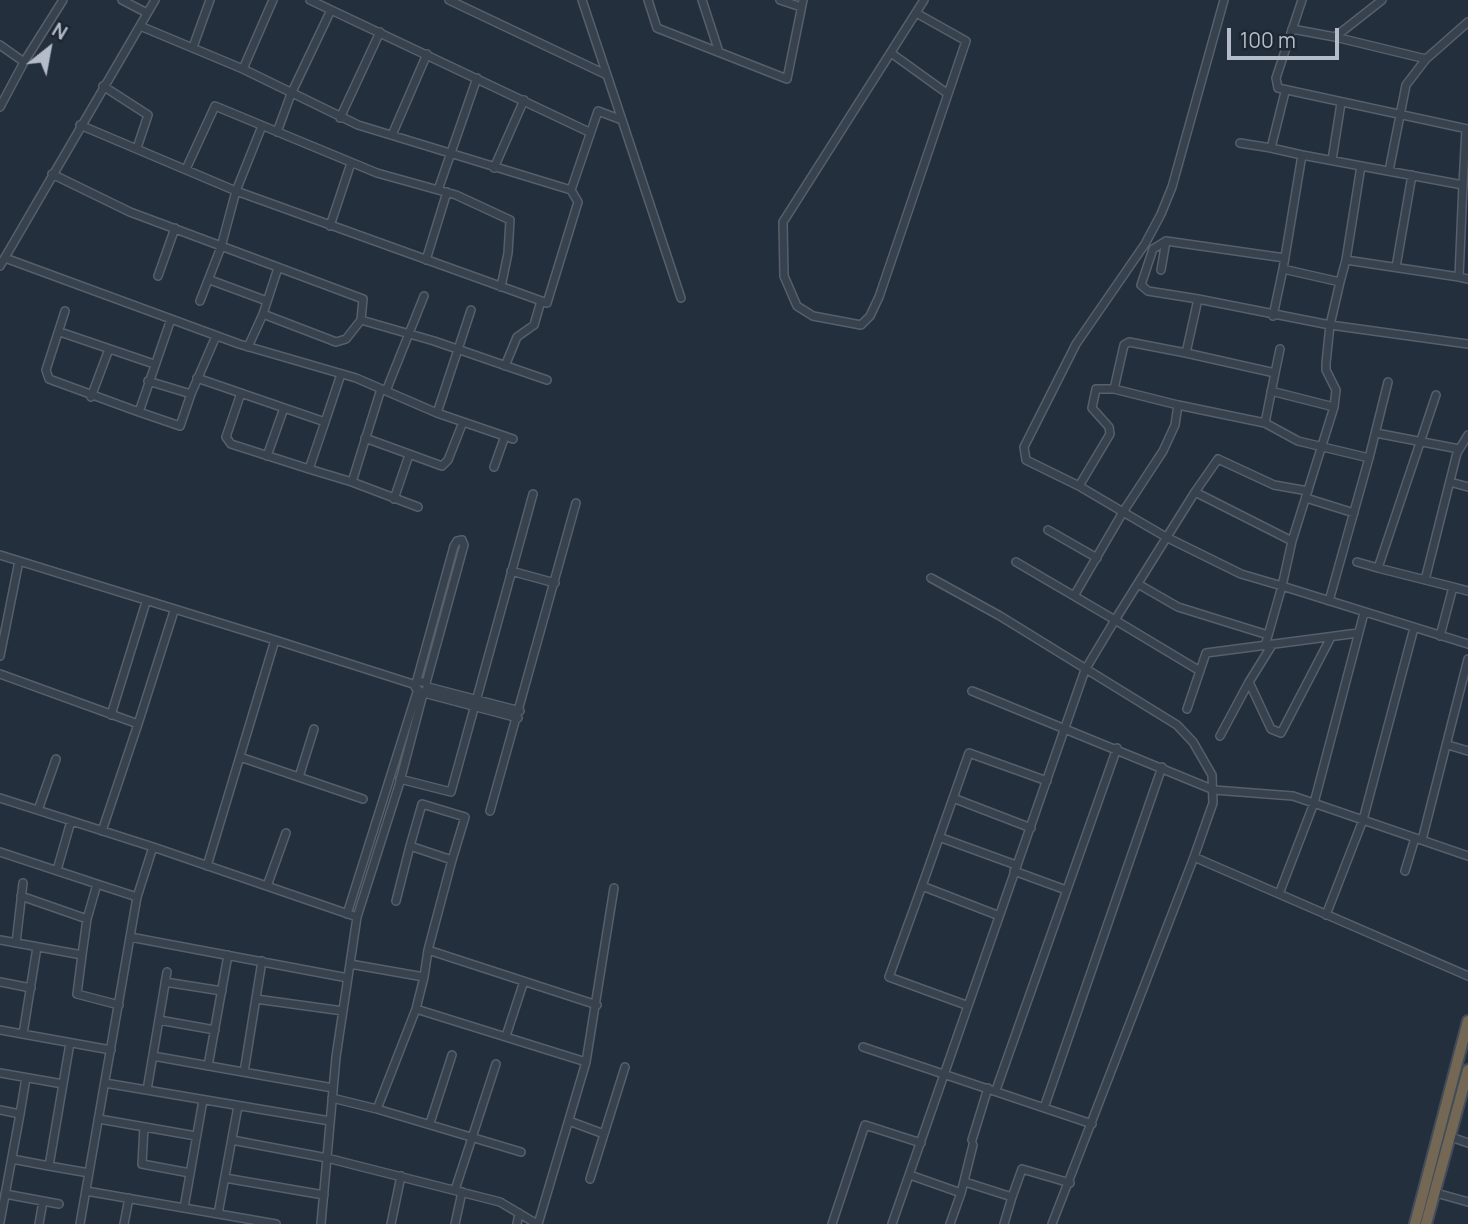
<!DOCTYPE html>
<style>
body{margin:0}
#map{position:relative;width:1468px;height:1224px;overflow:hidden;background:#242f3e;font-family:Manrope,sans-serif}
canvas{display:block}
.north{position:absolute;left:14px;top:14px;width:70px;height:70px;-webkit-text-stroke:5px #1d2633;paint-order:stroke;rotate:31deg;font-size:19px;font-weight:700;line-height:28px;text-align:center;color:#b4bcc9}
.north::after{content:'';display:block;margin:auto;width:24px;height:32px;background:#b4bcc9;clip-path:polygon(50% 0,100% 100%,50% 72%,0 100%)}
.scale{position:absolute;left:1227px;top:28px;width:112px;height:32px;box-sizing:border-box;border:4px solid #b4bcc9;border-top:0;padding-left:9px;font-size:21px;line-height:24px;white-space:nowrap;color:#b4bcc9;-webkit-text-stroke:5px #1d2633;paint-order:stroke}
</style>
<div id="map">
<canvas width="1468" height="1224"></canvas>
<div class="north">N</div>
<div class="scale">100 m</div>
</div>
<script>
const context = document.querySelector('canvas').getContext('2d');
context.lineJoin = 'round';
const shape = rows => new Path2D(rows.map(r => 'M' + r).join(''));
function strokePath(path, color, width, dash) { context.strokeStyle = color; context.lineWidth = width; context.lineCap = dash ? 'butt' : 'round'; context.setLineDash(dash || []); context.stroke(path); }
const minor = shape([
 [122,0,147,13],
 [310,0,589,132],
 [582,0,607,75],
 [648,0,657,28,787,79,803,0],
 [702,0,719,52],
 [780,0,801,7],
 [1302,0,1276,78,1278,88,1468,129],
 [1382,0,1335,37,1426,59],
 [918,14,966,41,879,297,870,316,861,325,813,316,797,306,784,276,783,222,924,0],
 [140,26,243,69,358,125,571,190,598,111,622,120,607,75,449,0],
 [1292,29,1335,37],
 [0,45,24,62,63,0],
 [193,47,210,0],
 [891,53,948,94],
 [243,69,273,0],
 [103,86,148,115,137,148],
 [1285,92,1271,148,1302,155,1463,185,1466,129],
 [0,107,24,62],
 [340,118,380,32],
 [622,120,681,298],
 [80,125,236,191,547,303,578,202,571,190],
 [277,132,291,94,331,10],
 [392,135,427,54],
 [1240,143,1271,148],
 [1302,155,1283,269,1340,282,1346,260],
 [1332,160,1341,103],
 [1361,166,1346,260,1459,277],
 [494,168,524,100],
 [186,169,215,106,377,173,456,195,510,220,508,253,501,287],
 [1389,171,1406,85,1426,59,1468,22],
 [52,174,130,212,363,299,361,320,434,341,547,380],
 [1463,185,1459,277,1468,279],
 [438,190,477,78],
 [330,226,351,163],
 [1166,241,1153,249,1141,285,1148,291,1198,299],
 [5,258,239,344,356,378,437,413,513,439],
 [426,260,447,192],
 [0,266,155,0],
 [1396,267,1412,175],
 [1161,270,1166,241,1285,258],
 [158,276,175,228],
 [210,280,267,301],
 [200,301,221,247,236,191,262,126],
 [65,311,46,370,49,379,139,412,171,319],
 [263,314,336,342,346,339,361,320],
 [1273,316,1283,269],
 [60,332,154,364],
 [248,347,263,314,278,268],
 [1186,353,1198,299,1330,325,1468,344],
 [505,366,517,337,534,325,541,301],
 [1275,373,1280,349],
 [197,378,325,422,341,374],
 [148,381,191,394,216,336],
 [1114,389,1124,345,1129,342,1186,353,1275,373,1265,423],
 [386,391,424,296],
 [1271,391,1334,407,1292,541],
 [241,393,226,437,231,444,309,469,325,422],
 [1436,395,1378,568,1453,587,1440,636],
 [91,397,109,349],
 [1178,405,1265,423,1298,441,1369,458,1329,601],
 [1334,407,1336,390,1326,370,1326,363,1330,325,1340,282],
 [139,412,180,426,191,394],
 [437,413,471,310],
 [1376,433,1459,449],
 [365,438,442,466,448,460,463,422],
 [267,456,284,408],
 [1369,458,1388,382],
 [494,467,505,436],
 [309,469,352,482,381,389],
 [352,482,418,507],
 [1450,482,1468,487],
 [1079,486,1026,460,1024,447,1076,344,1145,244,1161,214,1172,187,1224,0],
 [1195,492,1218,459,1274,485,1308,491],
 [1306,498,1354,513],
 [394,499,409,455],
 [1048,530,1097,558],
 [0,555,275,640,207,866],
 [1357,562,1378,568],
 [511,571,555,583],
 [931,578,1000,616,1177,725,1193,742,1212,775,1213,803,1194,857,1052,1224],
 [1425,580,1457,453,1468,435],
 [1138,584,1178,607,1268,635],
 [1453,587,1468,591],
 [1074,596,1123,512,1163,451,1175,425,1178,405,1114,389,1096,389,1092,408,1109,427,1110,434,1079,486,1123,512,1166,537,1241,574,1282,586,1265,646],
 [275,640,416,685],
 [1272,645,1249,682,1271,729,1281,733,1331,637],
 [0,656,19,561],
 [1200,671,1115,620,1195,492,1292,541,1282,586,1468,644],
 [0,674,138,724,102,831],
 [419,682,425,682,428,687,423,694,415,687,454,546,457,541,462,540,464,545,426,683],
 [428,687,520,711],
 [972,691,1214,790,1293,796,1468,856],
 [424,693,518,718],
 [1187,709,1206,653,1358,633],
 [111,715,146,602],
 [138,724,174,611],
 [1220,736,1249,682],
 [1448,745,1468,751],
 [240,757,363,799],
 [299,777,314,729],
 [400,779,451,792,533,494],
 [0,798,153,847,137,897,80,1224],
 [953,798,1031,828],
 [38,810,56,759],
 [490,811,576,503],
 [939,837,1016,865],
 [1422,840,1468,659],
 [153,847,357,917,336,1057,321,1224],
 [0,852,97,884],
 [1194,857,1468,976],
 [57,870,71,821],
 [1014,871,1066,890],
 [1405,871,1415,838],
 [267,886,286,833],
 [922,886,997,915],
 [1279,894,1314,803,1364,613],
 [21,896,87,919],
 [396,901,410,846],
 [347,914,417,692],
 [1326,915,1363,820,1414,628],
 [357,917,399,785,423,694],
 [130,937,348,978],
 [0,940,82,955,87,919,97,884,137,897],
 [16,943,23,883],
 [428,950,597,1005],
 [82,955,77,994,119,1005],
 [350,964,424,977,428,950,452,860,410,846,422,804,465,817,452,860],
 [424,977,416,1009,377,1109,521,1152],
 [0,982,31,988],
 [165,982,222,991],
 [256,999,343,1011],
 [966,1005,889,977,922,886,969,753,1047,781],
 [416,1009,586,1062],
 [159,1020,215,1030],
 [0,1030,111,1050],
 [23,1034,37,947],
 [506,1036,524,981],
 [70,1043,49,1166,89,1173],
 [863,1047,1092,1124],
 [153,1056,333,1088],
 [208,1066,228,955],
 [244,1072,262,961],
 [0,1073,63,1084],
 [105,1083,330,1121],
 [147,1090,167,972],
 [996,1090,1117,748],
 [332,1098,377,1109],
 [1044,1108,1162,767],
 [0,1110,20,1114,26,1078],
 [99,1119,196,1136],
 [569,1121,604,1134],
 [430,1123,452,1055],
 [144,1127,142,1164,190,1173],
 [1451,1137,1468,1143],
 [232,1140,327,1158,500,1202,537,1224],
 [972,1140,988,1088],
 [12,1159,49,1166],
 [910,1175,961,1193,973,1145],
 [225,1178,324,1195],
 [590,1179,625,1067],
 [965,1182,1012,1197,1022,1169,1070,1183],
 [455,1190,496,1064],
 [86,1191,276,1224],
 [1436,1193,1468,1202],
 [5,1194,59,1204],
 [184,1208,203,1100],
 [218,1214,238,1106],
 [0,1222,20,1114],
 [39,1224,43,1201],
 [124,1224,129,1198],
 [391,1224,401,1176],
 [455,1224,462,1192],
 [517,1224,519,1213],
 [538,1224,586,1062,614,888],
 [832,1224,865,1125,921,1143],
 [892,1224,1085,670,1115,620,1016,562],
 [950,1224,961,1193],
 [1004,1224,1012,1197]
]);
const highway = shape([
 [1415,1224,1468,1021],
 [1426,1224,1468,1070]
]);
strokePath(minor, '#565f6c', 10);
strokePath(highway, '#434c59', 14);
strokePath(minor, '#38414e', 7);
strokePath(highway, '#746855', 10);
</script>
